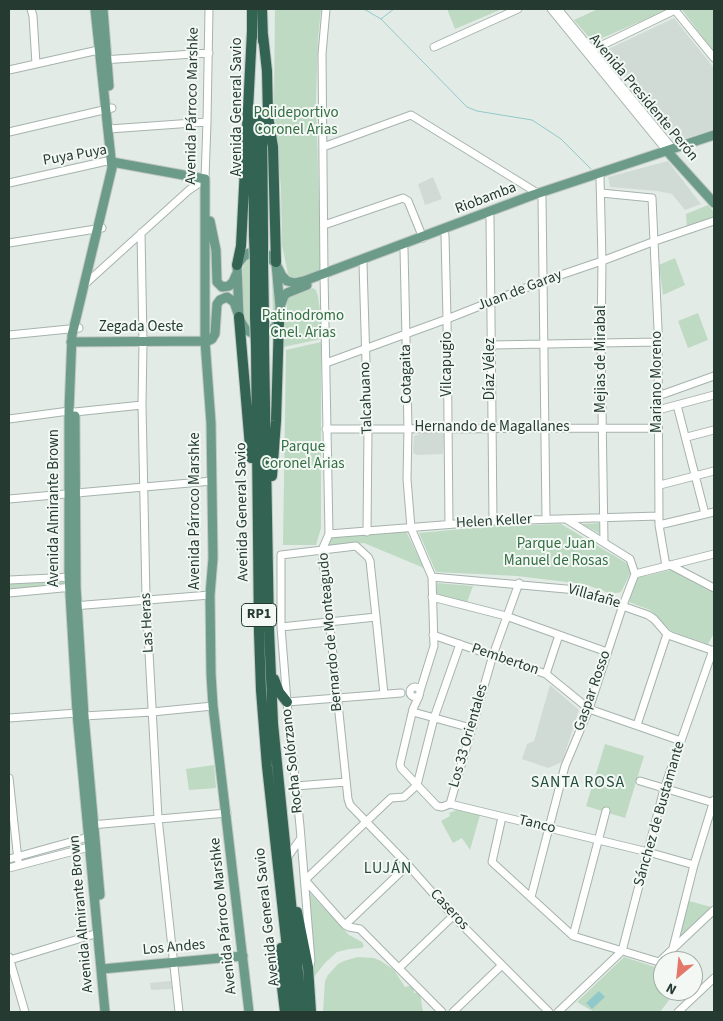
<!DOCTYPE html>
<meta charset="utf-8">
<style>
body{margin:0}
#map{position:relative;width:723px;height:1021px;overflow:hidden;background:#e3ebe6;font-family:"Source Sans 3",sans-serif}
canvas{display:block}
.frame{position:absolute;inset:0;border:10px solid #253b32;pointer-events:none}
.north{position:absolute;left:653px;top:951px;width:50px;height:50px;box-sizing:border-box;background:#f3f8f5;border:1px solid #a1aca7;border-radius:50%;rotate:208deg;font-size:14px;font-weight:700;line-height:20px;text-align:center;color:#253b32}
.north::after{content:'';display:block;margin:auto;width:18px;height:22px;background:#e37769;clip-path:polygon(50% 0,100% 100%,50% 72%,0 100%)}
</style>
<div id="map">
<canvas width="723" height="1021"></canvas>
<div class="frame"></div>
<div class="north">N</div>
</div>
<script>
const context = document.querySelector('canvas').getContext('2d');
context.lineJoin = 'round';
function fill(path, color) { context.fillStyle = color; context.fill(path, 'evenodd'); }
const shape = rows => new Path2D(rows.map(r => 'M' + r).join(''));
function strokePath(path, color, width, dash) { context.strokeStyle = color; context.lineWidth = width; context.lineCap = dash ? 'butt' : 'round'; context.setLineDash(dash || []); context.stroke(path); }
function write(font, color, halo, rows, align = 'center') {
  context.font = font + ' "Source Sans 3",sans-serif'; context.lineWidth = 4; context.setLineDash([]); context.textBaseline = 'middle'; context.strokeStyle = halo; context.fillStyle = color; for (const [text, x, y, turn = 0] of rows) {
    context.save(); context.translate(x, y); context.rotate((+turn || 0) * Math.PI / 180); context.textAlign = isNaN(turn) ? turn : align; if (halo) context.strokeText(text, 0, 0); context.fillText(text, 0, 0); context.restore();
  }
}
fill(shape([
 [674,18,714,68,714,129,677,141,604,51],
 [668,161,701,204,685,210,672,194,657,191,610,187,608,177],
 [433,177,442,199,425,205,418,184],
 [423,433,444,434,443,454,417,455,413,453,414,436],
 [550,685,579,710,562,762,548,768,522,759,527,744,534,741],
 [171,981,172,989,151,990,150,983]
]), '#d1dbd5');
fill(shape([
 [275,9,321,9,318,38,316,102,321,272,299,279,293,279,288,274,282,245,281,190,274,103],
 [447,9,502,9,455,29],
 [598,9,669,9,593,42,574,20],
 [681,9,714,9,714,52,683,11],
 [708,205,714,212,714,221,687,229,686,214],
 [250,257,250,328,243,317,243,268,245,262],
 [675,258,685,285,663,295,659,265],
 [272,265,273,265,277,318,273,323],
 [313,288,316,290,318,296,321,318,321,339,283,347,284,323,287,319,287,300,291,296],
 [698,313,708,340,688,348,678,321],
 [321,342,321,528,316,545,283,545,286,350],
 [602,523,602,535,582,524],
 [561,524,628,564,631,572,621,592,612,594,584,584,517,576,436,572,419,533,493,526],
 [406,531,424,568,364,543,327,548,331,534],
 [671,570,714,593,714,633,708,644,671,631,650,610,629,602,637,578],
 [62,582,65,582,65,585,9,590,9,584],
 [437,583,473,586,466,605,436,596],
 [605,744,644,756,625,818,586,806],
 [214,765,216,788,189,790,186,769],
 [457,810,480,815,470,850,462,838,453,843,441,821,450,816,449,813],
 [307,890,349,935,362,942,364,946,362,948,349,949,337,952,325,963,313,978,314,957],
 [689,901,711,907,678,939],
 [358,957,374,958,381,961,394,970,405,987,413,985,414,993,420,992,423,1012,323,1012,325,981,328,975,338,964,344,961],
 [624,957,655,967,656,971,663,976,663,991,676,991,660,1012,594,1012,577,1002]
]), '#bedac2');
fill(shape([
 [599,991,605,997,592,1009,586,1003]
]), '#91c9ca');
strokePath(shape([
 [364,9,381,19,467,107,477,111,532,120,561,139,591,169],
 [381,19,394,9]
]), '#91c9ca', 1);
const minor = shape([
 [31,9,33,16,36,64],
 [326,9,322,54,324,274,329,534,322,550,348,799,350,805,408,865,453,916,549,1012],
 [551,9,667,151],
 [558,9,673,149],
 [674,9,714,58],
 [434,47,518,9],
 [588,52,675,10],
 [102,60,209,53],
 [9,70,103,49],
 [109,129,207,122],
 [9,132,112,108],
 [323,147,411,115,539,194,541,196],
 [600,177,602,261,601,343,604,542],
 [9,183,107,161,112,162],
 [601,193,652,198,658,329,659,525,666,566],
 [542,198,546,519],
 [490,217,493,521],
 [324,225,403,198,408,201,423,238],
 [141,233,143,342,142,405,146,597,158,818,179,1012],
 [445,235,447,319,449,524],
 [9,243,102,228],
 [404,249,408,429,407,479,411,528,432,577,434,646,420,691],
 [363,264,368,429,367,532],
 [84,285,189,190,205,179,207,122,209,9],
 [9,335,79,328],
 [491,345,658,342],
 [326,363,447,319,543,281,602,261,655,241,714,221],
 [658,396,714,376],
 [677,405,705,514],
 [658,410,714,395],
 [9,419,69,411,75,412,142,405],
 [326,429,658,428],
 [687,437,714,430],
 [660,485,714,471],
 [9,499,212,481],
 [659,525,714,512],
 [329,534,493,521,659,516],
 [670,565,714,588],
 [635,574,714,554],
 [432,577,577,590,648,615,654,619,667,634,671,636,714,651],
 [9,580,73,577],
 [9,593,73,587],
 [432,597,506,616,607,652],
 [73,606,210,595],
 [281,627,376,617],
 [433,635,546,674,589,709,681,741],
 [546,674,559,635],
 '410 692a5 5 0 1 1 10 0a5 5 0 1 1-10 0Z',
 [419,696,413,709,400,764,401,768,437,806,442,807,450,804,648,852,694,865],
 [287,702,401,693],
 [413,712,471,728],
 [9,718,77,713,84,716,152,712,213,706],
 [637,725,667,634],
 [9,778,18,860],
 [640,781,714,803],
 [296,786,346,782],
 [450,804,493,655,519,583],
 [502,817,492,862,573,936,659,962,714,910],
 [91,825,227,813],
 [287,858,301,838],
 [9,859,92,836],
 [9,868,93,846],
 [305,880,391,798,404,797,417,785,434,718,460,644],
 [305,880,345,925,349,927,360,929,442,1012],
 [531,897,565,766,589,709,623,605,635,574,630,559,566,519],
 [345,925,408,865],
 [573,936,606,811],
 [673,948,694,865,714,800],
 [622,951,664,789,713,650],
 [9,957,25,1012],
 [9,962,10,960,98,933],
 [310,965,311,961,300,826,287,702,281,627,281,555,356,546,368,557,370,561,376,617,384,694],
 [399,968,453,916],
 [453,1012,502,965],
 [558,1012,622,951],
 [678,1012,714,978]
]);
const major = shape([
 [95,9,112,168,72,335,69,411,69,577,77,713,105,1012],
 [103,9,109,86],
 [667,151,714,203],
 [112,162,205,179,205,341,211,423,213,558,210,595,211,674,213,706,249,1012],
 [210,221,216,250,217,282,222,287,229,286,233,282,236,275],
 [276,264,282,276,287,281,295,283,304,281,533,195,714,135],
 [280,307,284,296,287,293,307,285],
 [71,342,208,341,212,339,215,334,217,304,220,300,227,297,234,302,241,322,246,330,256,335,267,333,274,328,279,321,280,307,276,264,268,255,260,253,249,253,243,257,237,265,239,317],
 [75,416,76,587,84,716,100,895],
 [102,969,243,956]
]);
const highway = shape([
 [262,9,263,41],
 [263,35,267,71,268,116,273,147,276,262],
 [252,38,252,9],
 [262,111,263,235],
 [253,117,254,235],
 [255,262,255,317],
 [263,263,264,318],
 [237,265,241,246,252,31],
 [239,317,251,458],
 [256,346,259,632,261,690,267,766,294,1012],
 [264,347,269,630,273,724,302,1012],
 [272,476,276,421,279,321],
 [274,679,279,692,287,702],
 [297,912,308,967,311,1012],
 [281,948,281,979,285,1012]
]);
strokePath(minor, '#a6b3ac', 9);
strokePath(major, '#c2c8c6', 11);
strokePath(highway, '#c2c8c6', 12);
strokePath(minor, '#fff', 7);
strokePath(major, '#6c9c89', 9);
strokePath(highway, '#336453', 10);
const highwayBridge = shape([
 [254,235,255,262],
 [263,235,263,263],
 [255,317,256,346],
 [264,318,264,347]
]);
strokePath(highwayBridge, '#c2c8c6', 12, []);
strokePath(highwayBridge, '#336453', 10);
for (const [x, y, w] of [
 [259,615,35]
]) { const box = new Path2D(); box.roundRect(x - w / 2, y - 11.5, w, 23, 4); context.fillStyle = '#f3f8f5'; context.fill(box); strokePath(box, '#253b32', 1); }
write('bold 14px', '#253b32', null, [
 ["RP1",259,615]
]);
write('15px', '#253b32', '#f3f8f5', [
 ["Avenida Presidente Perón",643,98,50],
 ["Avenida Párroco Marshke",193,106,-89],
 ["Avenida General Savio",238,107,-90],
 ["Puya Puya",75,156,-10],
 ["Riobamba",486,199,-21],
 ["Juan de Garay",520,291,-21],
 ["Zegada Oeste",141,328],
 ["Mejias de Mirabal",602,359,-90],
 ["Vilcapugio",448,364,-90],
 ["Díaz Vélez",491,369,-90],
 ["Cotagaita",407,374,-91],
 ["Mariano Moreno",658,382,-90],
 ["Talcahuano",367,398,-92],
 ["Hernando de Magallanes",492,428],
 ["Avenida Almirante Brown",55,508,-90],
 ["Avenida Párroco Marshke",196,511,-90],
 ["Avenida General Savio",243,512,-91],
 ["Helen Keller",494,522,-3],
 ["Villafañe",594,597,16],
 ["Las Heras",148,623,-93],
 ["Bernardo de Monteagudo",331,632,-95],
 ["Pemberton",505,660,19],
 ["Gaspar Rosso",593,691,-71],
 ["Los 33 Orientales",469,736,-74],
 ["Rocha Solórzano",293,761,-96],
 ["Sánchez de Bustamante",660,814,-74],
 ["Tanco",537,825,14],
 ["Caseros",449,910,47],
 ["Avenida Almirante Brown",82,914,-95],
 ["Avenida Párroco Marshke",224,916,-96],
 ["Avenida General Savio",268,917,-96],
 ["Los Andes",174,948,-5]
]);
write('15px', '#336d42', '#f3f8f5', [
 ["Polideportivo",296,114],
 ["Coronel Arias",296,131],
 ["Patinodromo",303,317],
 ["Cnel. Arias",303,334],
 ["Parque",303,448],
 ["Coronel Arias",303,465],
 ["Parque Juan",556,545],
 ["Manuel de Rosas",556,562]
]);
context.letterSpacing = '1px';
write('16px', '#234b3c', '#f3f8f5', [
 ["SANTA ROSA",578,783],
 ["LUJÁN",388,869]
]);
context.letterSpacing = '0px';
</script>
